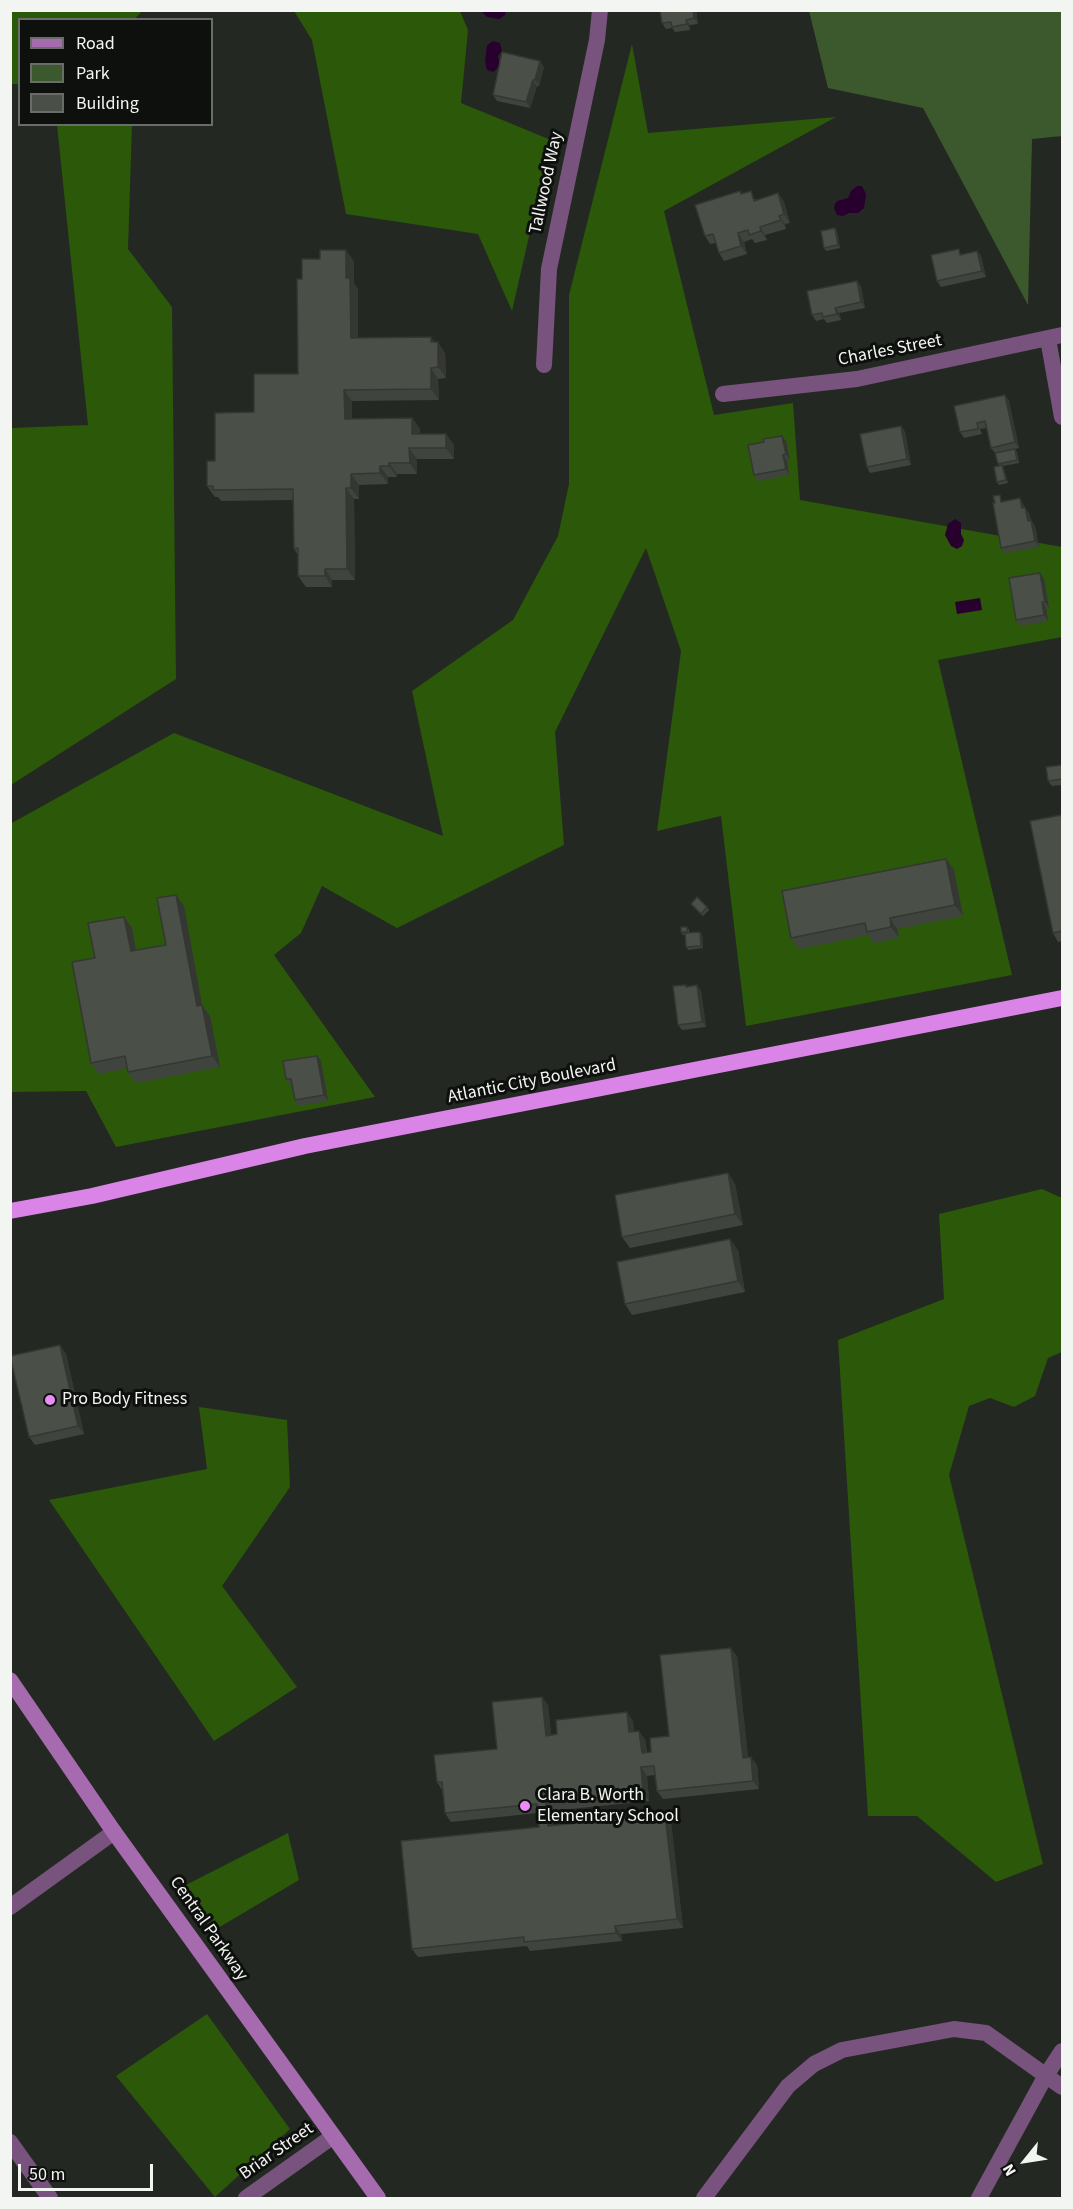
<!DOCTYPE html>
<style>
body{margin:0}
#map{position:relative;width:1073px;height:2209px;overflow:hidden;background:#242822;font-family:"Source Sans 3",sans-serif}
canvas{display:block}
.frame{position:absolute;inset:0;border:12px solid #f2f5f1;pointer-events:none}
.legend{position:absolute;left:18px;top:18px;width:195px;height:108px;box-sizing:border-box;background:#0e100d;border:2px solid #696c68;margin:0;padding:8px 10px;list-style:none;font-size:18px;color:#f2f5f1}
.legend li{display:flex;align-items:center;gap:12px;height:30px}
.legend b{width:30px;border:2px solid #696c68}
.north{position:absolute;left:995px;top:2131px;width:60px;height:60px;-webkit-text-stroke:4px #0e100d;paint-order:stroke;rotate:240deg;font-size:16px;font-weight:700;line-height:24px;text-align:center;color:#f2f5f1}
.north::after{content:'';display:block;margin:auto;width:21px;height:27px;background:#f2f5f1;clip-path:polygon(50% 0,100% 100%,50% 72%,0 100%)}
.scale{position:absolute;left:18px;top:2164px;width:135px;height:27px;box-sizing:border-box;border:3px solid #f2f5f1;border-top:0;padding-left:8px;font-size:18px;line-height:21px;white-space:nowrap;color:#f2f5f1;-webkit-text-stroke:4px #0e100d;paint-order:stroke}
</style>
<div id="map">
<canvas width="1073" height="2209"></canvas>
<div class="frame"></div>
<ul class="legend">
<li><b style="height:8px;background:#a66aae"></b>Road</li>
<li><b style="height:16px;background:#3c582d"></b>Park</li>
<li><b style="height:16px;background:#4a4f48"></b>Building</li>
</ul>
<div class="north">N</div>
<div class="scale">50 m</div>
</div>
<script>
const context = document.querySelector('canvas').getContext('2d');
context.lineJoin = 'round';
function fill(path, color) { context.fillStyle = color; context.fill(path, 'evenodd'); }
const shape = rows => new Path2D(rows.map(r => 'M' + r).join(''));
function strokePath(path, color, width, dash) { context.strokeStyle = color; context.lineWidth = width; context.lineCap = dash ? 'butt' : 'round'; context.setLineDash(dash || []); context.stroke(path); }
function write(font, color, halo, rows, align = 'center') {
  context.font = font + ' "Source Sans 3",sans-serif'; context.lineWidth = 6; context.setLineDash([]); context.textBaseline = 'middle'; context.strokeStyle = halo; context.fillStyle = color; for (const [text, x, y, turn = 0] of rows) {
    context.save(); context.translate(x, y); context.rotate((+turn || 0) * Math.PI / 180); context.textAlign = isNaN(turn) ? turn : align; if (halo) context.strokeText(text, 0, 0); context.fillText(text, 0, 0); context.restore();
  }
}
fill(shape([
 [809,11,1062,11,1062,136,1032,139,1028,305,923,108,828,88]
]), '#3c582d');
fill(shape([
 [10,11,11,10,142,11,135,19,20,20,19,84,11,84],
 [294,11,460,11,468,30,461,103,551,140,512,311,478,234,346,214,312,40],
 [632,44,648,133,836,117,664,211,714,415,793,403,800,500,1062,547,1062,637,938,660,1012,975,746,1026,721,816,657,831,681,651,646,548,555,732,564,845,397,928,322,886,301,933,274,955,375,1097,116,1147,86,1091,11,1092,10,824,174,733,443,836,412,691,513,620,558,536,569,484,569,295],
 [57,125,132,125,128,249,172,307,176,679,11,785,11,428,88,425],
 [1042,1189,1062,1198,1062,1352,1048,1358,1035,1396,1014,1407,990,1398,969,1406,949,1475,1043,1864,996,1882,917,1816,868,1816,838,1340,944,1299,939,1214],
 [199,1407,287,1420,290,1487,222,1586,297,1687,214,1741,49,1500,207,1469],
 [288,1833,299,1880,213,1931,178,1889],
 [207,2014,290,2129,215,2197,116,2076]
]), '#2b5809');
fill(shape([
 [506,11,505,15,499,19,487,17,481,11],
 [493,41,500,43,502,51,498,56,500,66,493,72,487,70,485,61,487,45],
 [857,186,862,186,866,194,864,208,858,213,849,213,843,216,837,215,834,208,835,204,837,201,848,198,851,191],
 [955,519,961,523,961,534,964,540,962,546,957,549,951,546,945,535,948,524],
 [980,598,982,610,957,614,955,602]
]), '#27002d');
strokePath(shape([
 [1048,339,1062,417],
 [544,365,549,269,597,40,600,10],
 [723,394,857,379,1062,335],
 [10,1907,114,1832],
 [10,2142,50,2198],
 [246,2198,332,2137],
 [704,2198,788,2086,814,2064,842,2050,954,2029,986,2033,1062,2087],
 [979,2198,1045,2077,1062,2051]
]), '#78537d', 16);
strokePath(shape([
 [10,1680,114,1832,378,2198]
]), '#a66aae', 16);
strokePath(shape([
 [10,1211,92,1196,305,1146,1062,998]
]), '#d984e6', 16);
fill(shape([
 [696,10,698,24,690,25,690,30,675,32,672,28,666,29,662,23],
 [544,67,539,86,537,86,530,108,497,101,493,95],
 [740,191,742,194,757,200,778,193,784,202,790,223,785,224,786,229,765,235,767,240,755,243,752,239,744,242,747,254,724,261,719,253,716,243,710,244,705,236],
 [837,231,840,248,826,251,824,248],
 [977,251,981,256,986,277,941,287,937,281,963,254],
 [354,261,354,284,358,289,358,338,435,342,445,353,446,378,438,379,439,400,352,401,352,419,412,418,420,429,420,434,446,434,454,445,454,459,417,459,417,474,397,474,397,477,388,477,388,484,359,485,359,499,354,499,355,580,332,580,332,587,306,587,298,576,298,555,294,549,293,500,221,501,218,497,215,497,207,486,215,461,254,412,298,374,302,279],
 [857,281,861,287,865,308,839,313,841,320,827,323,824,319,816,321,812,315],
 [1005,395,1009,401,1019,448,1015,449,1017,452,1019,463,1003,466,1008,483,999,485,997,482,999,465,995,453,991,448,987,428,980,429,982,434,964,438,960,432],
 [901,426,905,432,911,465,870,473,867,467],
 [786,441,790,460,787,460,789,475,758,481,754,475],
 [1020,498,1023,504,1024,507,1029,513,1031,520,1035,526,1039,547,1005,553,1001,548,1004,501],
 [1044,579,1049,608,1046,608,1048,621,1020,626,1016,620],
 [1062,765,1062,785,1052,786,1048,781],
 [1062,817,1062,941,1058,942,1053,933],
 [954,870,963,916,897,929,899,938,874,943,868,935,799,949,791,938],
 [176,895,184,906,202,1005,210,1016,220,1067,136,1083,128,1072,127,1068,99,1074,91,1063,95,958,124,917,132,928,136,950,166,945],
 [691,904,707,907,709,910,703,916],
 [689,929,689,932,702,934,703,948,688,950,686,947,685,935,683,935,681,932],
 [686,985,687,986,697,985,701,991,706,1027,682,1030,678,1025],
 [321,1061,328,1101,299,1106,295,1100,292,1085,290,1085,286,1079],
 [728,1173,735,1184,743,1225,630,1248,622,1237],
 [738,1250,745,1292,632,1315,625,1304],
 [60,1345,66,1354,84,1434,35,1445,29,1437],
 [737,1656,748,1757,757,1765,759,1789,663,1799,657,1791,655,1775,647,1776,649,1801,551,1811,553,1826,671,1822,683,1928,621,1934,622,1941,530,1951,527,1946,418,1957,412,1949,539,1827,538,1813,451,1822,445,1813,442,1790,437,1782,497,1749,542,1697,548,1705,551,1735,633,1721,634,1732,645,1739,647,1752,651,1752,669,1736]
]), '#40443e');
fill(shape([
 [693,10,696,10,698,24,694,18],
 [686,20,690,25,690,30,687,24],
 [540,61,544,67,539,86,535,80],
 [533,80,537,86,530,108,526,102],
 [778,193,784,202,790,223,784,214],
 [779,216,785,224,786,229,781,220],
 [760,227,765,235,767,240,761,231],
 [835,228,837,231,840,248,838,245],
 [738,233,744,242,747,254,741,246],
 [346,250,354,261,354,284,358,289,358,349,351,338,346,278],
 [977,251,981,256,986,277,982,271],
 [857,281,861,287,865,308,861,302],
 [835,308,839,313,841,320,837,314],
 [431,337,438,347,438,342,445,353,446,378,438,367,431,342],
 [431,368,438,379,439,400,431,389],
 [344,390,352,401,352,430,345,419],
 [1005,395,1009,401,1019,448,1015,442],
 [412,418,420,429,420,445,412,434],
 [901,426,905,432,911,465,907,459],
 [446,434,454,445,454,459,446,448],
 [782,436,786,441,790,460,786,454],
 [409,448,417,459,417,474,410,463],
 [783,455,787,460,789,475,786,469],
 [389,463,397,474,397,477,389,466],
 [1002,465,1004,468,1008,483,1006,480],
 [380,466,388,477,388,484,380,473],
 [351,474,359,485,359,499,351,488],
 [346,488,354,499,355,580,347,569],
 [1020,498,1023,504,1026,513,1022,508],
 [1025,507,1029,513,1032,526,1028,521],
 [1031,520,1035,526,1039,547,1035,541],
 [325,569,332,580,332,587,325,576],
 [1040,573,1044,579,1049,608,1045,602],
 [1042,602,1046,608,1048,621,1044,615],
 [946,859,954,870,963,916,955,905],
 [176,895,184,906,202,1005,210,1016,220,1067,212,1056,197,1006],
 [124,917,132,928,138,962,131,951],
 [890,918,897,929,899,938,891,927],
 [700,932,702,934,703,948,701,946],
 [697,985,701,991,706,1027,702,1022],
 [317,1056,321,1061,328,1101,324,1095],
 [728,1173,735,1184,743,1225,735,1214],
 [730,1239,738,1250,745,1292,738,1281],
 [60,1345,66,1354,84,1434,78,1426],
 [731,1648,737,1656,749,1766,743,1758],
 [542,1697,548,1705,552,1744,546,1736],
 [627,1712,633,1721,635,1740,629,1732],
 [639,1731,645,1739,647,1761,642,1753],
 [751,1757,757,1765,759,1789,753,1781],
 [641,1767,647,1776,649,1801,643,1792],
 [546,1803,551,1811,554,1834,548,1826],
 [665,1814,671,1822,683,1928,677,1919],
 [615,1926,621,1934,622,1941,616,1933]
]), '#343732');
const building = shape([
 [660,10,693,10,694,18,686,20,687,24,672,27,671,22,662,23,660,10],
 [502,52,540,61,535,80,533,80,526,102,493,95,502,52],
 [740,191,741,194,751,191,754,201,778,193,784,214,779,216,781,220,760,227,761,231,749,235,748,230,738,233,741,246,719,253,713,234,705,236,695,205,740,191],
 [835,228,838,245,824,248,821,231,835,228],
 [959,249,960,255,977,251,982,271,937,281,931,255,959,249],
 [320,250,346,250,346,278,350,278,351,338,431,337,431,342,438,342,438,367,431,368,431,389,344,390,345,419,412,418,412,434,446,434,446,448,409,448,410,463,389,463,389,466,380,466,380,473,351,474,351,488,346,488,347,569,325,569,325,576,298,576,298,548,294,549,293,489,213,490,213,486,207,486,207,461,215,461,215,413,254,412,254,374,298,374,297,279,302,279,302,259,320,259,320,250],
 [857,281,861,302,835,308,837,314,823,317,822,313,812,315,807,291,857,281],
 [1005,395,1015,442,991,448,985,421,977,423,978,429,960,432,954,406,1005,395],
 [901,426,907,459,867,467,860,434,901,426],
 [782,436,786,454,783,455,786,469,754,475,748,445,764,442,763,439,782,436],
 [1015,449,1017,460,998,464,995,453,1015,449],
 [1002,465,1006,480,997,482,994,467,1002,465],
 [1000,495,1001,502,1020,498,1022,508,1025,507,1028,521,1031,520,1035,541,1001,548,993,503,995,503,993,496,1000,495],
 [1040,573,1045,602,1042,602,1044,615,1016,620,1009,578,1040,573],
 [1062,765,1062,779,1048,781,1046,767,1062,765],
 [1061,815,1062,821,1062,931,1053,933,1030,821,1061,815],
 [946,859,955,905,890,918,891,927,867,932,865,923,791,938,782,891,946,859],
 [176,895,197,1006,202,1005,212,1056,128,1072,125,1056,91,1063,72,962,95,958,88,923,124,917,131,951,166,945,157,898,176,895],
 [697,897,707,907,701,914,691,904,697,897],
 [681,927,687,927,687,932,681,932,681,927],
 [700,932,701,946,686,947,685,933,700,932],
 [686,985,686,987,697,985,702,1022,678,1025,673,986,686,985],
 [317,1056,324,1095,295,1100,291,1079,286,1079,283,1061,317,1056],
 [728,1173,735,1214,622,1237,615,1195,728,1173],
 [730,1239,738,1281,625,1304,617,1262,730,1239],
 [60,1345,78,1426,29,1437,10,1356,60,1345],
 [731,1648,743,1758,751,1757,753,1781,657,1791,654,1766,641,1767,643,1792,546,1803,548,1826,665,1814,677,1919,615,1926,616,1933,524,1942,524,1937,412,1949,401,1841,539,1827,537,1804,445,1813,442,1782,437,1782,434,1755,497,1749,492,1702,542,1697,546,1736,557,1734,556,1720,627,1712,629,1732,639,1731,642,1753,651,1752,650,1738,669,1736,660,1655,731,1648]
]);
fill(building, '#4a4f48');
strokePath(building, '#343732', 1.5);
for (const [x, y, r, color] of [
 [50,1400,6,"#ec8cfa"],
 [525,1806,6,"#ec8cfa"]
]) { const dot = new Path2D(); dot.arc(x, y, r, 0, 2 * Math.PI); context.fillStyle = color; context.fill(dot); strokePath(dot, '#0e100d', 2); }
write('18px', '#f2f5f1', '#0e100d', [
 ["Tallwood Way",547,183,-78],
 ["Charles Street",890,351,-11],
 ["Atlantic City Boulevard",532,1082,-11],
 ["Central Parkway",208,1929,55],
 ["Briar Street",277,2152,-35]
]);
write('18px', '#f2f5f1', '#0e100d', [
 ["Pro Body Fitness",62,1400],
 ["Clara B. Worth",537,1796],
 ["Elementary School",537,1817]
], 'left');
</script>
